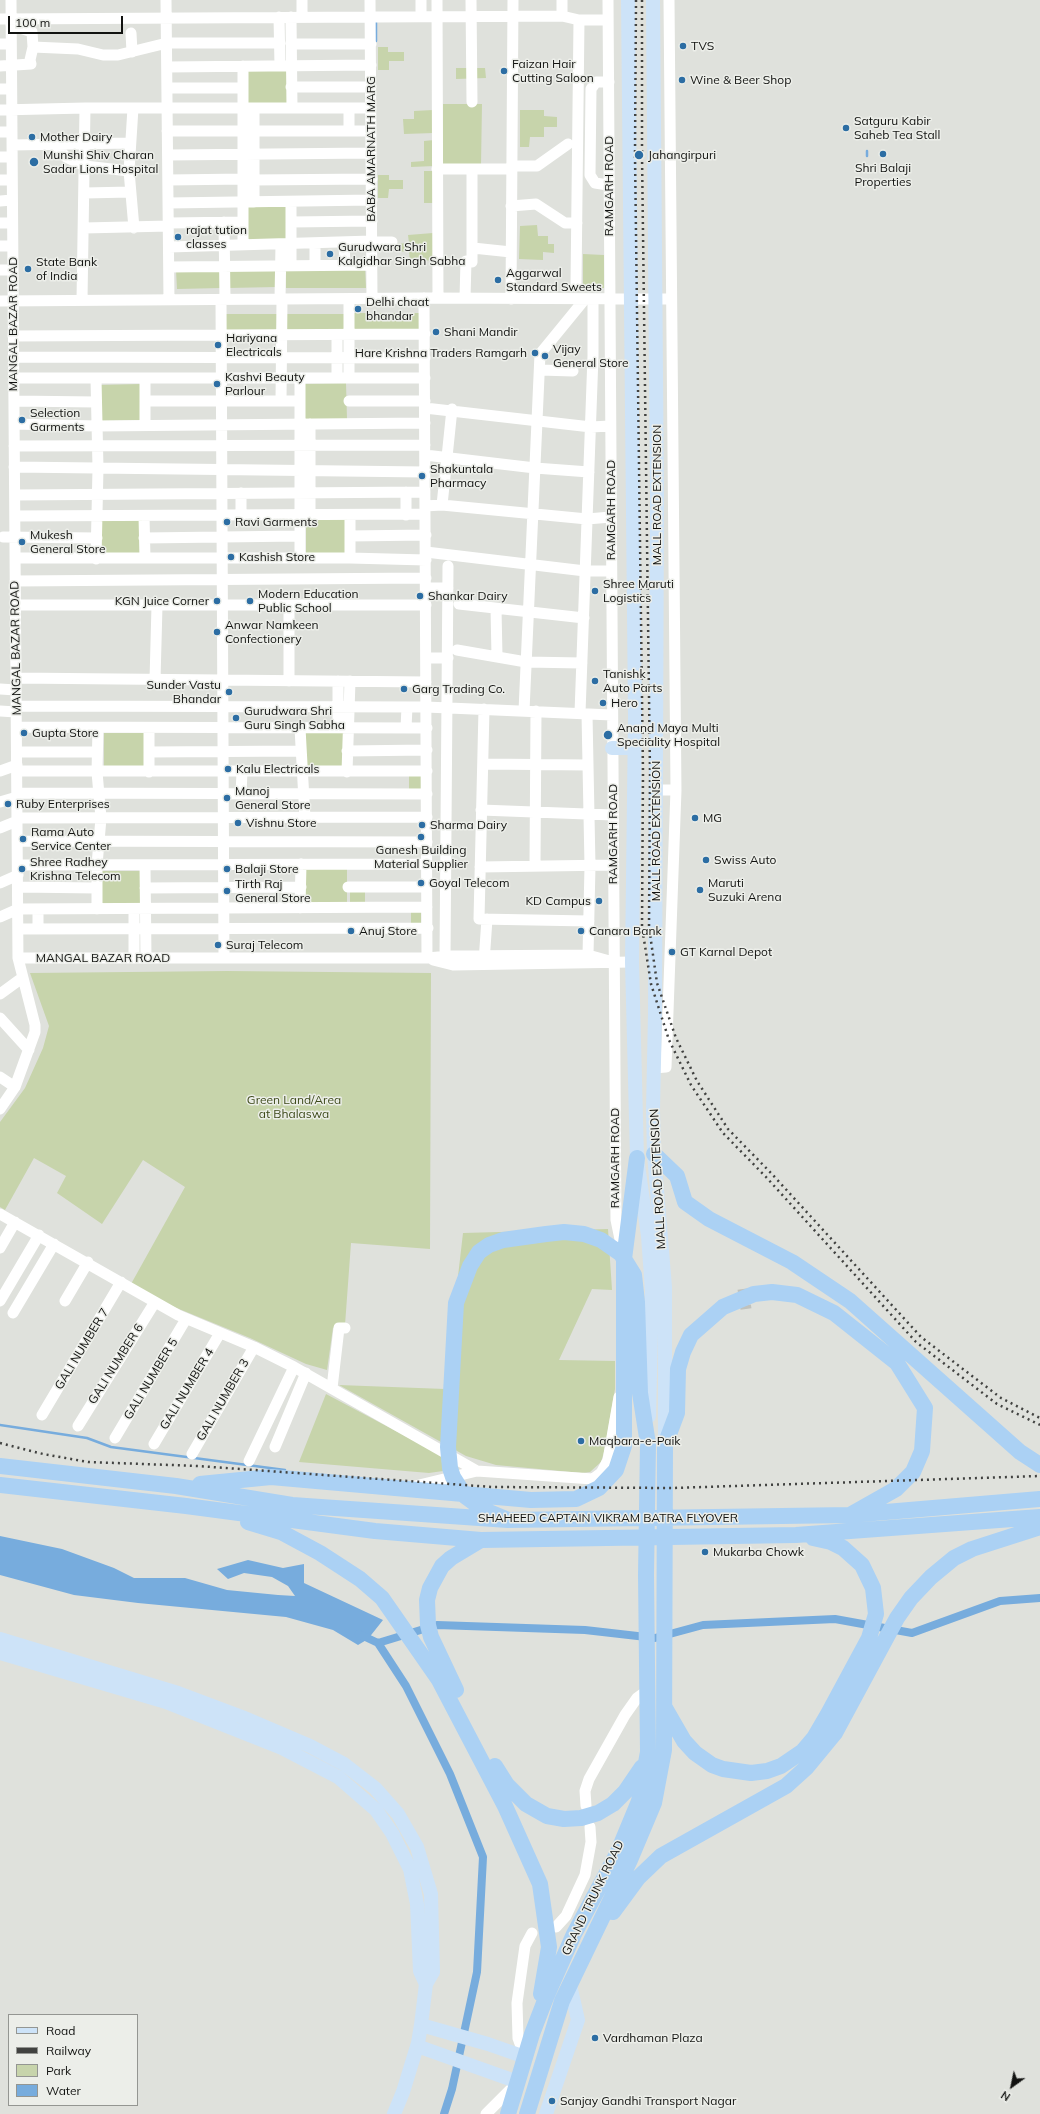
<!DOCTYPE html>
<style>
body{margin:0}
#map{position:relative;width:1040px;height:2114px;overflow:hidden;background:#dfe1dc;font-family:Mulish,sans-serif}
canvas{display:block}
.legend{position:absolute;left:8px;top:2014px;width:130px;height:92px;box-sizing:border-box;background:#eceee9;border:1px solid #949692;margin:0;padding:5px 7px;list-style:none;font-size:12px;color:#111210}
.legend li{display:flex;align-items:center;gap:8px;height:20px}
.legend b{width:20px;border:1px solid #949692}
.north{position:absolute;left:992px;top:2066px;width:40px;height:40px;-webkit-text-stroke:3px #eceee9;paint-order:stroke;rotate:213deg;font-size:11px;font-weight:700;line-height:16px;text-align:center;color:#111210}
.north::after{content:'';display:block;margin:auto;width:14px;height:18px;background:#111210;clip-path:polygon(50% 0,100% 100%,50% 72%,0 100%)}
.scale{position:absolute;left:8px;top:16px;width:115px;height:18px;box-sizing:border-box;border:2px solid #111210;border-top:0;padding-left:5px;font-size:12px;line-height:14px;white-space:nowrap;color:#111210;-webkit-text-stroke:3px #eceee9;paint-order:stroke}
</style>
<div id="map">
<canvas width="1040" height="2114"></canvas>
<ul class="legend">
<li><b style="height:5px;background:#cde3f8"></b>Road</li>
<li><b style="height:5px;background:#414240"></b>Railway</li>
<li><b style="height:11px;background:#c7d4ab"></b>Park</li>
<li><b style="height:11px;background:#77acdd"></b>Water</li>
</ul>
<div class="north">N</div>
<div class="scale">100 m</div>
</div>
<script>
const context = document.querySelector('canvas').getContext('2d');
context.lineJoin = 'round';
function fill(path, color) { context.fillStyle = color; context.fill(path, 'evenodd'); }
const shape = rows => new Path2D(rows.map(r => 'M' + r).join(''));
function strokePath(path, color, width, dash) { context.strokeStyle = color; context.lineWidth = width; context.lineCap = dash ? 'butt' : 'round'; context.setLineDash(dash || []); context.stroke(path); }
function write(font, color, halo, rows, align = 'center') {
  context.font = font + ' Mulish,sans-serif'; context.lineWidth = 3; context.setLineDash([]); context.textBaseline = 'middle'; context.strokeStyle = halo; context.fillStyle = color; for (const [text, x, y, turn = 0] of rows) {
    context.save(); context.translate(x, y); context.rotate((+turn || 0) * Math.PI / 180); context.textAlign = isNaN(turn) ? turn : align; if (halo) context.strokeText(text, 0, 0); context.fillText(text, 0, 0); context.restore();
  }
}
fill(shape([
 [378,47,388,47,388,52,404,52,404,61,389,61,389,70,378,70],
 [456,68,485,68,486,78,456,79],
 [248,70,289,70,290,106,248,106],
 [443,104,482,104,481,165,443,164],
 [433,110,434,133,404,134,403,119,414,119,414,111],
 [520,110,544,110,544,116,557,117,557,127,544,127,544,137,530,137,529,147,520,147],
 [434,140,435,166,411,167,411,162,424,161,424,141],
 [424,171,435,171,435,203,424,203],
 [378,175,389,175,389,180,403,180,403,189,389,189,388,198,378,198],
 [287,205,287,241,246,242,246,206],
 [537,225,538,236,548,236,548,244,554,244,554,253,543,252,543,260,519,259,520,226],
 [433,233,433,260,410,262,409,251,396,252,395,244,409,243,408,235],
 [583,254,604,255,604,288,583,288],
 [365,267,366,288,286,288,285,268],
 [227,269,277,269,277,287,228,288],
 [176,270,221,270,221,288,177,289],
 [352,313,422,313,422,331,351,331],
 [224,314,280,314,280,332,224,332],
 [285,314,347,314,347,332,285,332],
 [346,383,347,419,303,420,302,384],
 [141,384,142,420,101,421,100,385],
 [347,518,348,554,306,555,306,519],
 [101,519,142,519,142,555,101,555],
 [344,731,345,767,303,768,303,732],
 [104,733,145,733,146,769,104,769],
 [409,774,421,774,421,790,409,790],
 [303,867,347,867,347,906,303,905],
 [100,871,141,871,142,907,101,907],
 [350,889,365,889,365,905,350,904],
 [411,909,421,909,421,925,411,925],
 [227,971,431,973,430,1249,351,1243,345,1325,333,1328,327,1370,306,1364,250,1338,157,1300,131,1284,185,1187,143,1160,102,1224,57,1193,66,1176,34,1158,5,1210,0,1207,0,1122,25,1088,43,1048,49,1026,30,973],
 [608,1229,612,1290,592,1289,559,1360,615,1361,615,1389,604,1452,601,1462,590,1472,582,1473,496,1465,466,1456,339,1385,445,1389,463,1233],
 [326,1394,441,1455,443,1471,429,1473,299,1462]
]), '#c7d4ab');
fill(shape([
 [0,1536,62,1549,114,1568,134,1578,185,1578,227,1590,278,1595,295,1596,288,1586,272,1577,244,1573,228,1579,217,1569,248,1560,283,1568,304,1564,304,1583,383,1620,368,1639,358,1645,333,1630,286,1617,138,1603,74,1595,0,1575]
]), '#77acdd');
strokePath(shape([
 [376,41,376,21],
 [867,156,867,151],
 [0,1425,87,1438,111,1447,285,1470]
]), '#77acdd', 2.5);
strokePath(shape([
 [359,1634,378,1643,437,1625,585,1630,655,1638,703,1625,835,1619,912,1633,1000,1601,1040,1598],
 [378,1643,406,1686,450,1774,483,1857,477,1972,452,2089,444,2114]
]), '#77acdd', 8);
strokePath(shape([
 [743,1289,746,1309]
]), '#c0c2bd', 11, [11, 5.5]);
strokePath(shape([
 [11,0,18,958,427,958,450,956,588,955,613,962],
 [166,0,169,300],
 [302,0,302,17],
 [370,0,372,298],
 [437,0,438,298],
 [471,0,472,102],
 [608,0,616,1220,622,1249],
 [421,11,421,0],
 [562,16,579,20,608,20],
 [279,17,280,66],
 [291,17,292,108],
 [0,19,562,16,562,0],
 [131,33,132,52],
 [0,44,11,44],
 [291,44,371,44],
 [33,47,78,49,103,55,118,55,167,43,280,43],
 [0,66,31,64,30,60,33,47,32,32,11,25],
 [243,66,243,245],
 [167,67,371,65],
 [291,87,371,87],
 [167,88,243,88],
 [0,89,11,89],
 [133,108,129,171,134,228],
 [349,108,349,131],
 [0,110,85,108,371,108],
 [167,131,243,131],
 [254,131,371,131],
 [0,132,12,132],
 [53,144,66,157,85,166,129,171],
 [12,145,130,143],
 [168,155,371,153],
 [0,157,12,157],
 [511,166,537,166,568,144],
 [437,169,511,169],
 [0,180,12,180],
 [168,180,245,179],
 [252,180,372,179],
 [608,185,595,183,590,175,591,89,596,82,609,82],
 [85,193,130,192],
 [0,201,12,200],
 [254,202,254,108],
 [291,202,291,265],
 [168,203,372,200],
 [511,206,536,204,565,223,577,223],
 [224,222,225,299],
 [291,222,372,221],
 [0,223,12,223],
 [169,223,243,222],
 [84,228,169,226],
 [344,242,345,265],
 [377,242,392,242],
 [0,246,12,246],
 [169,247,372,241],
 [473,248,511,252],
 [315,265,315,243],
 [169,267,372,265],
 [0,270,13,270],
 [576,284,579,20],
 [424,298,427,958],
 [465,298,466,261,472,262,472,169],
 [221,299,224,958],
 [280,299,281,244],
 [349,299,349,378],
 [511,299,513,0],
 [82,300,85,108],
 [0,301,424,298,671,299],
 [13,336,425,334],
 [13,357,425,358],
 [540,370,573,371],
 [14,378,425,378],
 [300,378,300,558],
 [337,378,337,335],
 [96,379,98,468,96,559],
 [145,379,145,425],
 [14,401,96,402],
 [145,401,300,401],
 [281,401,282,299],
 [349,401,425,401],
 [425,408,591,427,610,426],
 [14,424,96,426,425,423],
 [14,446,425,445],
 [425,455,535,468,589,472],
 [14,467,425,472],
 [15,495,425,492],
 [442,505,452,409],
 [425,506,442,505,587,519,611,517],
 [241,515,241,493],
 [310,515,310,424],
 [350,515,350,558],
 [406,515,406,492],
 [15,516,425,514],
 [144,516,145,558],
 [350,536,426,535],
 [3,537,97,538],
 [144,538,300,536],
 [426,552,585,571,611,571],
 [15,558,350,558,426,560],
 [15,581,426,578],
 [426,588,448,588],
 [459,604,584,618],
 [16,605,426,605],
 [496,609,497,656],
 [457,650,526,662,582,663],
 [426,658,448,658],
 [16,678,426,682],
 [155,680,157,606],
 [289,681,289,605],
 [0,689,16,690],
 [16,706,426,707,612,715],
 [484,709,479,919,589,921],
 [0,711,16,712],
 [524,711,540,354,585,299],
 [580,713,593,356,593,299],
 [587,714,590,866,588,955],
 [17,727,427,728],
 [300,728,305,818],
 [338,728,338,681],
 [406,728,407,707],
 [347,751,427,750],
 [17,752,97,752],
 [149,752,301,751],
 [483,764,587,765],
 [0,771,17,765],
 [17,771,427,771],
 [149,772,149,728],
 [347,772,350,681],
 [656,790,676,790],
 [17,793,427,794],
 [241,794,242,772],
 [0,802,17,797],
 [481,810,613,815],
 [17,818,427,817],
 [0,828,17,821],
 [18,841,427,842],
 [18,865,427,864],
 [145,865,146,958],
 [535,865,536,711],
 [480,867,613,865],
 [0,883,18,875],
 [18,887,97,888],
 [348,887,427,887],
 [145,888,301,887],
 [300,908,301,864],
 [38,909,38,929],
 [97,909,97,865,101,818,97,772,98,728],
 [134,909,134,958],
 [0,917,18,909,427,907],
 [18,929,428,928],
 [445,957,448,566],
 [433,960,453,965,632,962],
 [484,962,487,919],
 [0,994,22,978],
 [0,1018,29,1050],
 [654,1068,666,1067,676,790,669,0],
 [0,1077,15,1087],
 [0,1109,15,1087,35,1032,35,1025,18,958],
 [0,1214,178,1315,254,1347,294,1367,477,1471],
 [0,1248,15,1222],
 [0,1301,39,1235],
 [65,1301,88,1262],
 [13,1313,54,1244],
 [332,1388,339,1328,345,1328],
 [42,1415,121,1282],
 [78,1426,155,1302],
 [115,1438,186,1319],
 [154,1444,220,1333],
 [275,1447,306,1373],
 [192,1454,254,1347],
 [249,1461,294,1367],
 [415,1486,477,1471,593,1479,601,1473,608,1460,619,1397],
 [586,1806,585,1791,589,1779,625,1715,637,1698,648,1690],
 [556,1927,566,1916,585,1875,591,1842,590,1827],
 [525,2057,518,2038,517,2003,525,1946,532,1933],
 [486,2114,515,2085]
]), '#fff', 11);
strokePath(shape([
 [628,0,635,716,632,962,637,1158,648,1236,652,1291,649,1416],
 [653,0,657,498,655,1013,653,1110,654,1154,665,1287,665,1441],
 [612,748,634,748],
 [0,1639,178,1693,242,1717,310,1746,344,1764,375,1788,398,1814,417,1847,431,1894,433,1972,426,1984,421,2025,488,2044,525,2057],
 [0,1653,166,1702,282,1748,338,1777,376,1810,392,1833,410,1869,417,1904,420,1971,426,1984],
 [417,2046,518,2082],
 [394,2114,403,2092,418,2043,421,2025],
 [546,2114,578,2020,570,1985]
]), '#cde3f8', 14);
strokePath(shape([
 [654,1154,677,1176,685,1202,709,1219,792,1262,850,1301,1020,1452,1040,1465],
 [0,1466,176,1486,292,1505,508,1520,850,1515,1040,1499],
 [200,1484,271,1477,531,1500,576,1499,599,1488,616,1470,624,1446,624,1259,637,1158],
 [0,1485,186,1506,375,1531,481,1540,796,1535,1040,1517],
 [508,1520,484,1510,465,1496,453,1477,450,1468,448,1447,456,1303,470,1266,479,1252,489,1245,503,1240,546,1234,564,1232,584,1234,601,1240,621,1254,634,1275,637,1302,640,1393,648,1444,646,1575,648,1752,639,1801,617,1854,574,1934,547,1995,532,2034,508,2114],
 [248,1522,281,1532,320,1553,360,1579,382,1598,439,1680,505,1806,540,1884,549,1947,541,1994],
 [456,1690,431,1637,428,1625,427,1600,430,1588,442,1566,451,1558,481,1540],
 [665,1708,684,1741,695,1753,712,1765,723,1769,751,1773,767,1771,781,1766,803,1751,814,1738,828,1714,869,1638,876,1614,873,1588,862,1565,843,1548,831,1542,813,1538],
 [495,1766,507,1785,526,1804,547,1816,564,1819,581,1818,598,1813,613,1804,625,1792,642,1767],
 [613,1912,638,1878,661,1856,786,1786,807,1767,835,1733,897,1618,911,1598,931,1577,954,1558,972,1549,1040,1527],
 [527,2114,562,2001,630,1860,654,1803,664,1750,665,1445,677,1413,678,1369,683,1352,691,1335,723,1307,754,1294,772,1292,797,1295,834,1313,897,1363,925,1408,922,1451,913,1472,896,1489,850,1515]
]), '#abd1f4', 16);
strokePath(shape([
 [636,0,635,155,643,773,642,927,651,984,669,1040,691,1085,723,1133,766,1177,916,1342,997,1404,1040,1425],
 [642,0,642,155,650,773,649,927,657,983,676,1038,697,1081,728,1129,771,1173,921,1337,1001,1398,1040,1418],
 [0,1443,43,1454,88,1462,198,1466,492,1487,673,1488,1040,1476]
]), '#414240', 2.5, [2, 4]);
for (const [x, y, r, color] of [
 [683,46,4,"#2c6da3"],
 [504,71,4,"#2c6da3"],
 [682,80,4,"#2c6da3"],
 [846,128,4,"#2c6da3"],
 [32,137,4,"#2c6da3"],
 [883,154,4,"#2c6da3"],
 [639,155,5,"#2c6da3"],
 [34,162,5,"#2c6da3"],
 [178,237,4,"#2c6da3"],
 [330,254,4,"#2c6da3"],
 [28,269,4,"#2c6da3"],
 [498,280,4,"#2c6da3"],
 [358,309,4,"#2c6da3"],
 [436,332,4,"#2c6da3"],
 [218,345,4,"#2c6da3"],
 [535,353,4,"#2c6da3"],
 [545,356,4,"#2c6da3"],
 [217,384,4,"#2c6da3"],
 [22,420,4,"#2c6da3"],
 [422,476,4,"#2c6da3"],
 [227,522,4,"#2c6da3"],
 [22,542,4,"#2c6da3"],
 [231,557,4,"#2c6da3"],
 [595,591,4,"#2c6da3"],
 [420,596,4,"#2c6da3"],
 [217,601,4,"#2c6da3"],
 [250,601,4,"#2c6da3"],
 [217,632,4,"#2c6da3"],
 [595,681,4,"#2c6da3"],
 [404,689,4,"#2c6da3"],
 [229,692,4,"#2c6da3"],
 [603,703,4,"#2c6da3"],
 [236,718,4,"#2c6da3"],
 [24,733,4,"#2c6da3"],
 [608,735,5,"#2c6da3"],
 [228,769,4,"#2c6da3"],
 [227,798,4,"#2c6da3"],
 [8,804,4,"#2c6da3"],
 [695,818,4,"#2c6da3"],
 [238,823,4,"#2c6da3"],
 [422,825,4,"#2c6da3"],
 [421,837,4,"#2c6da3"],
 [23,839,4,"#2c6da3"],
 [706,860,4,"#2c6da3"],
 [22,869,4,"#2c6da3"],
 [227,869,4,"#2c6da3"],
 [421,883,4,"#2c6da3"],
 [700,890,4,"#2c6da3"],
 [227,891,4,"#2c6da3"],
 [599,901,4,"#2c6da3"],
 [351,931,4,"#2c6da3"],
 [581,931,4,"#2c6da3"],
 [218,945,4,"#2c6da3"],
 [672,952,4,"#2c6da3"],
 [581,1441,4,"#2c6da3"],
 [705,1552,4,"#2c6da3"],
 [595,2038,4,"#2c6da3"],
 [552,2101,4,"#2c6da3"]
]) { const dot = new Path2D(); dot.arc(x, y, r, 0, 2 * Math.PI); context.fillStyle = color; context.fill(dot); strokePath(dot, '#eceee9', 1.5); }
write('12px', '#111210', '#eceee9', [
 ["TVS",691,46],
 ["Faizan Hair",512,64],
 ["Cutting Saloon",512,78],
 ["Wine & Beer Shop",690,80],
 ["Satguru Kabir",854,121],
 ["Saheb Tea Stall",854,135],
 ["Mother Dairy",40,137],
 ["Munshi Shiv Charan",43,155],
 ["Sadar Lions Hospital",43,169],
 ["Jahangirpuri",648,155],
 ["Shri Balaji",883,168,"center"],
 ["Properties",883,182,"center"],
 ["rajat tution",186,230],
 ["classes",186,244],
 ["Gurudwara Shri",338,247],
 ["Kalgidhar Singh Sabha",338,261],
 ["State Bank",36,262],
 ["of India",36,276],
 ["Aggarwal",506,273],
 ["Standard Sweets",506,287],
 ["Delhi chaat",366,302],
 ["bhandar",366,316],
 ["Shani Mandir",444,332],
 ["Hariyana",226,338],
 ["Electricals",226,352],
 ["Vijay",553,349],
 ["General Store",553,363],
 ["Hare Krishna Traders Ramgarh",527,353,"right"],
 ["Kashvi Beauty",225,377],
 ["Parlour",225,391],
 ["Selection",30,413],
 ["Garments",30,427],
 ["Shakuntala",430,469],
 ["Pharmacy",430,483],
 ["Ravi Garments",235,522],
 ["Mukesh",30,535],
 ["General Store",30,549],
 ["Kashish Store",239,557],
 ["Shree Maruti",603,584],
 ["Logistics",603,598],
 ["Modern Education",258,594],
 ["Public School",258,608],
 ["Shankar Dairy",428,596],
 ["KGN Juice Corner",209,601,"right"],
 ["Anwar Namkeen",225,625],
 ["Confectionery",225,639],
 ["Tanishk",603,674],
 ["Auto Parts",603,688],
 ["Sunder Vastu",221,685,"right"],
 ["Bhandar",221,699,"right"],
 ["Garg Trading Co.",412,689],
 ["Hero",611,703],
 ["Gurudwara Shri",244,711],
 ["Guru Singh Sabha",244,725],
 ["Anand Maya Multi",617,728],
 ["Speciality Hospital",617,742],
 ["Gupta Store",32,733],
 ["Kalu Electricals",236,769],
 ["Manoj",235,791],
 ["General Store",235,805],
 ["Ruby Enterprises",16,804],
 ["MG",703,818],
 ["Vishnu Store",246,823],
 ["Sharma Dairy",430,825],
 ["Rama Auto",31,832],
 ["Service Center",31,846],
 ["Ganesh Building",421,850,"center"],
 ["Material Supplier",421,864,"center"],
 ["Swiss Auto",714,860],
 ["Shree Radhey",30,862],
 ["Krishna Telecom",30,876],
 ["Balaji Store",235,869],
 ["Goyal Telecom",429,883],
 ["Maruti",708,883],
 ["Suzuki Arena",708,897],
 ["Tirth Raj",235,884],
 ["General Store",235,898],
 ["KD Campus",591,901,"right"],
 ["Anuj Store",359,931],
 ["Canara Bank",589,931],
 ["Suraj Telecom",226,945],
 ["GT Karnal Depot",680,952],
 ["Maqbara-e-Paik",589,1441],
 ["Mukarba Chowk",713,1552],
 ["Vardhaman Plaza",603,2038],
 ["Sanjay Gandhi Transport Nagar",560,2101]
], 'left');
write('12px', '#111210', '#eceee9', [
 ["BABA AMARNATH MARG",371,149,-90],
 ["RAMGARH ROAD",609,186,-90],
 ["MANGAL BAZAR ROAD",13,324,-90],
 ["MALL ROAD EXTENSION",657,495,-90],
 ["RAMGARH ROAD",611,510,-90],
 ["MANGAL BAZAR ROAD",16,648,-91],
 ["MALL ROAD EXTENSION",656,831,-90],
 ["RAMGARH ROAD",613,834,-90],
 ["MANGAL BAZAR ROAD",103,958],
 ["RAMGARH ROAD",615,1158,-90],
 ["MALL ROAD EXTENSION",658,1179,-93],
 ["GALI NUMBER 7",82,1349,-59],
 ["GALI NUMBER 6",116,1364,-58],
 ["GALI NUMBER 5",151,1379,-59],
 ["GALI NUMBER 4",187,1389,-59],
 ["GALI NUMBER 3",223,1400,-60],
 ["SHAHEED CAPTAIN VIKRAM BATRA FLYOVER",608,1518],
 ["GRAND TRUNK ROAD",593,1898,-64]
]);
write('12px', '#3d4a1a', '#eceee9', [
 ["Green Land/Area",294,1100],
 ["at Bhalaswa",294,1114]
]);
</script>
